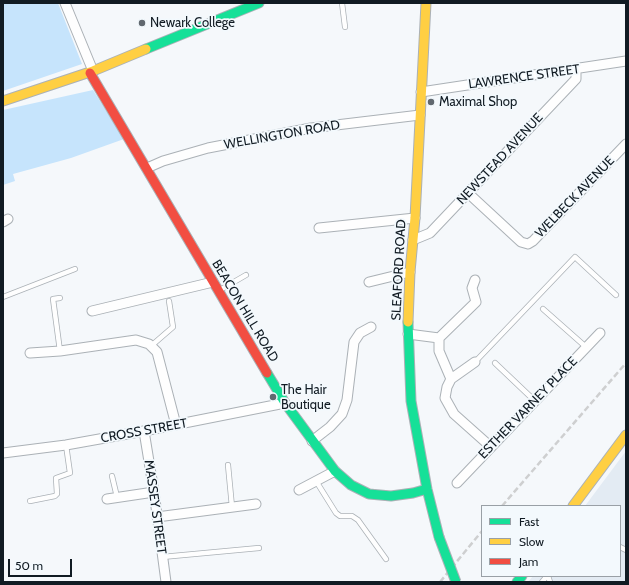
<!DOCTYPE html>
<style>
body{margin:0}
#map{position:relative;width:629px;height:585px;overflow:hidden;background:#f5f8fb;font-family:Cabin,sans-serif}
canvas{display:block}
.frame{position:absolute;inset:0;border:4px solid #111b23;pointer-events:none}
.legend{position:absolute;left:481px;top:505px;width:140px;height:72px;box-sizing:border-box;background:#f3f9fd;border:1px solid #99a0a6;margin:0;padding:5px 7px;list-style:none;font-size:12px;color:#111b23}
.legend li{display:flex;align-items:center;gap:8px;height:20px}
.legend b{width:20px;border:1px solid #99a0a6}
.scale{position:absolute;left:8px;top:559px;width:64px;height:18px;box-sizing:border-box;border:2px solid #111b23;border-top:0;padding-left:5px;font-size:12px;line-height:14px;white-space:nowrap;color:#111b23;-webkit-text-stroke:3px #f3f9fd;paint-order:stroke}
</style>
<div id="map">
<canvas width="629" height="585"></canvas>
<div class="frame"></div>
<ul class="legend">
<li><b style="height:5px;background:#16e098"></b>Fast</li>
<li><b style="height:5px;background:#ffcf43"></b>Slow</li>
<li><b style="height:5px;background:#f24e42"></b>Jam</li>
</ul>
<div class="scale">50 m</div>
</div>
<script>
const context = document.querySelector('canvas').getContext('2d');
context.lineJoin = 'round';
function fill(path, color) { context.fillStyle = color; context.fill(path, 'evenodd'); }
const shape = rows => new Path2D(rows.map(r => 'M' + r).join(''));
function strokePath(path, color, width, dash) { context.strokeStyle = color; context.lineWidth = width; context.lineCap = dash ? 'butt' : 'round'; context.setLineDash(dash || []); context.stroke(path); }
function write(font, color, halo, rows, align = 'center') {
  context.font = font + ' Cabin,sans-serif'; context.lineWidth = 3.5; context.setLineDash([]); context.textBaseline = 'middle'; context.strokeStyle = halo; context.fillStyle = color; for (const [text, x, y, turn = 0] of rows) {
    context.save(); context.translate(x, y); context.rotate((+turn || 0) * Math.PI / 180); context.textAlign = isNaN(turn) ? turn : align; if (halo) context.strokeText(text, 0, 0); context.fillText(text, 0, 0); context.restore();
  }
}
fill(shape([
 [626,451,626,582,528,582,533,576,620,576,620,506,585,506]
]), '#e3ebf3');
fill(shape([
 [3,3,58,3,82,64,3,91],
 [93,90,124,139,71,158,13,174,15,181,3,185,3,110]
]), '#c6e4fc');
const lane = shape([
 [342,3,345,27],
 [220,290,246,275],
 [3,297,75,269],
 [60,298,53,299,60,351],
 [543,309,586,347],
 [151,346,173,327,169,301],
 [475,362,575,257,616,295],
 [495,363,535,401],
 [228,465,232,507],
 [112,476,117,497],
 [316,481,336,513,340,516,352,516,358,520,386,559],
 [30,501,55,496,57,494,56,478,70,473,66,445],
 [620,547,626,550],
 [162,557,259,548],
 [548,576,550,582],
 [542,582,547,576]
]);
const street = shape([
 [65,3,93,71],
 [421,92,626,61],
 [147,168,163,161,208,148,311,128,420,115],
 [468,193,521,242,528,244,533,241,626,144],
 [3,222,8,219],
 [319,228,415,218],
 [413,240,430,233,576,79,576,69],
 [369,282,410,272],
 [92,311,213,282],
 [408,334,439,338,439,351,451,379,475,362],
 [439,338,476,302,472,288,475,280],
 [30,353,60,351,136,340,149,344,157,352,176,425],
 [451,379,447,387,445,398,454,414,491,447],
 [144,431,154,492,166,582],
 [312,441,330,427,342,414,347,400,354,342,360,333,371,327],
 [3,453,66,445,144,431,285,403],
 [457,483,600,333],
 [299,490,335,471],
 [107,499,154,492],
 [157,517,256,504]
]);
const fast = shape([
 [146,49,259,3],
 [408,322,411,401,427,489,439,537],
 [267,373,285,403,335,471,351,485,369,494,391,496,413,493,427,489],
 [517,582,522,576]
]);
const slow = shape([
 [3,101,93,71,146,49],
 [408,322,410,272,415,218,426,3],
 [573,506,626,435]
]);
const jam = shape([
 [90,73,267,373]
]);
strokePath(lane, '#abb1b6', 6);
strokePath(street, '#abb1b6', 11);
strokePath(fast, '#abb1b6', 11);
strokePath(slow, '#abb1b6', 11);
strokePath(jam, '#abb1b6', 11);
strokePath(lane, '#fefefe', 4.5);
strokePath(street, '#fefefe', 9);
strokePath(fast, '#16e098', 9);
strokePath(slow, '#ffcf43', 9);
strokePath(jam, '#f24e42', 9);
strokePath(shape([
 [502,506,626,363],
 [440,582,482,531]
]), '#cecfd0', 2.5, [6, 3]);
const fastBridge = shape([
 [439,537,456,582]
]);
strokePath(fastBridge, '#abb1b6', 11, []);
strokePath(fastBridge, '#16e098', 9);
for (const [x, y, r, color] of [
 [142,23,4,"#61686f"],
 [431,102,4,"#61686f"],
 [273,397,4,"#61686f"]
]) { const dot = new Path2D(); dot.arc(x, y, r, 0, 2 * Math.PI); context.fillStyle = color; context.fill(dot); strokePath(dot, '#f3f9fd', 1.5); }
write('13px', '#111b23', '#f3f9fd', [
 ["Newark College",150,23],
 ["Maximal Shop",439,102],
 ["The Hair",281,390],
 ["Boutique",281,405]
], 'left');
write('13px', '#111b23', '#f3f9fd', [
 ["LAWRENCE STREET",524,77,-8],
 ["WELLINGTON ROAD",282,135,-10],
 ["NEWSTEAD AVENUE",500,159,-47],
 ["WELBECK AVENUE",575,197,-46],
 ["SLEAFORD ROAD",399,270,-87],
 ["BEACON HILL ROAD",245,311,59],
 ["ESTHER VARNEY PLACE",528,408,-46],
 ["CROSS STREET",144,431,-10],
 ["MASSEY STREET",155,507,82]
]);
</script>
